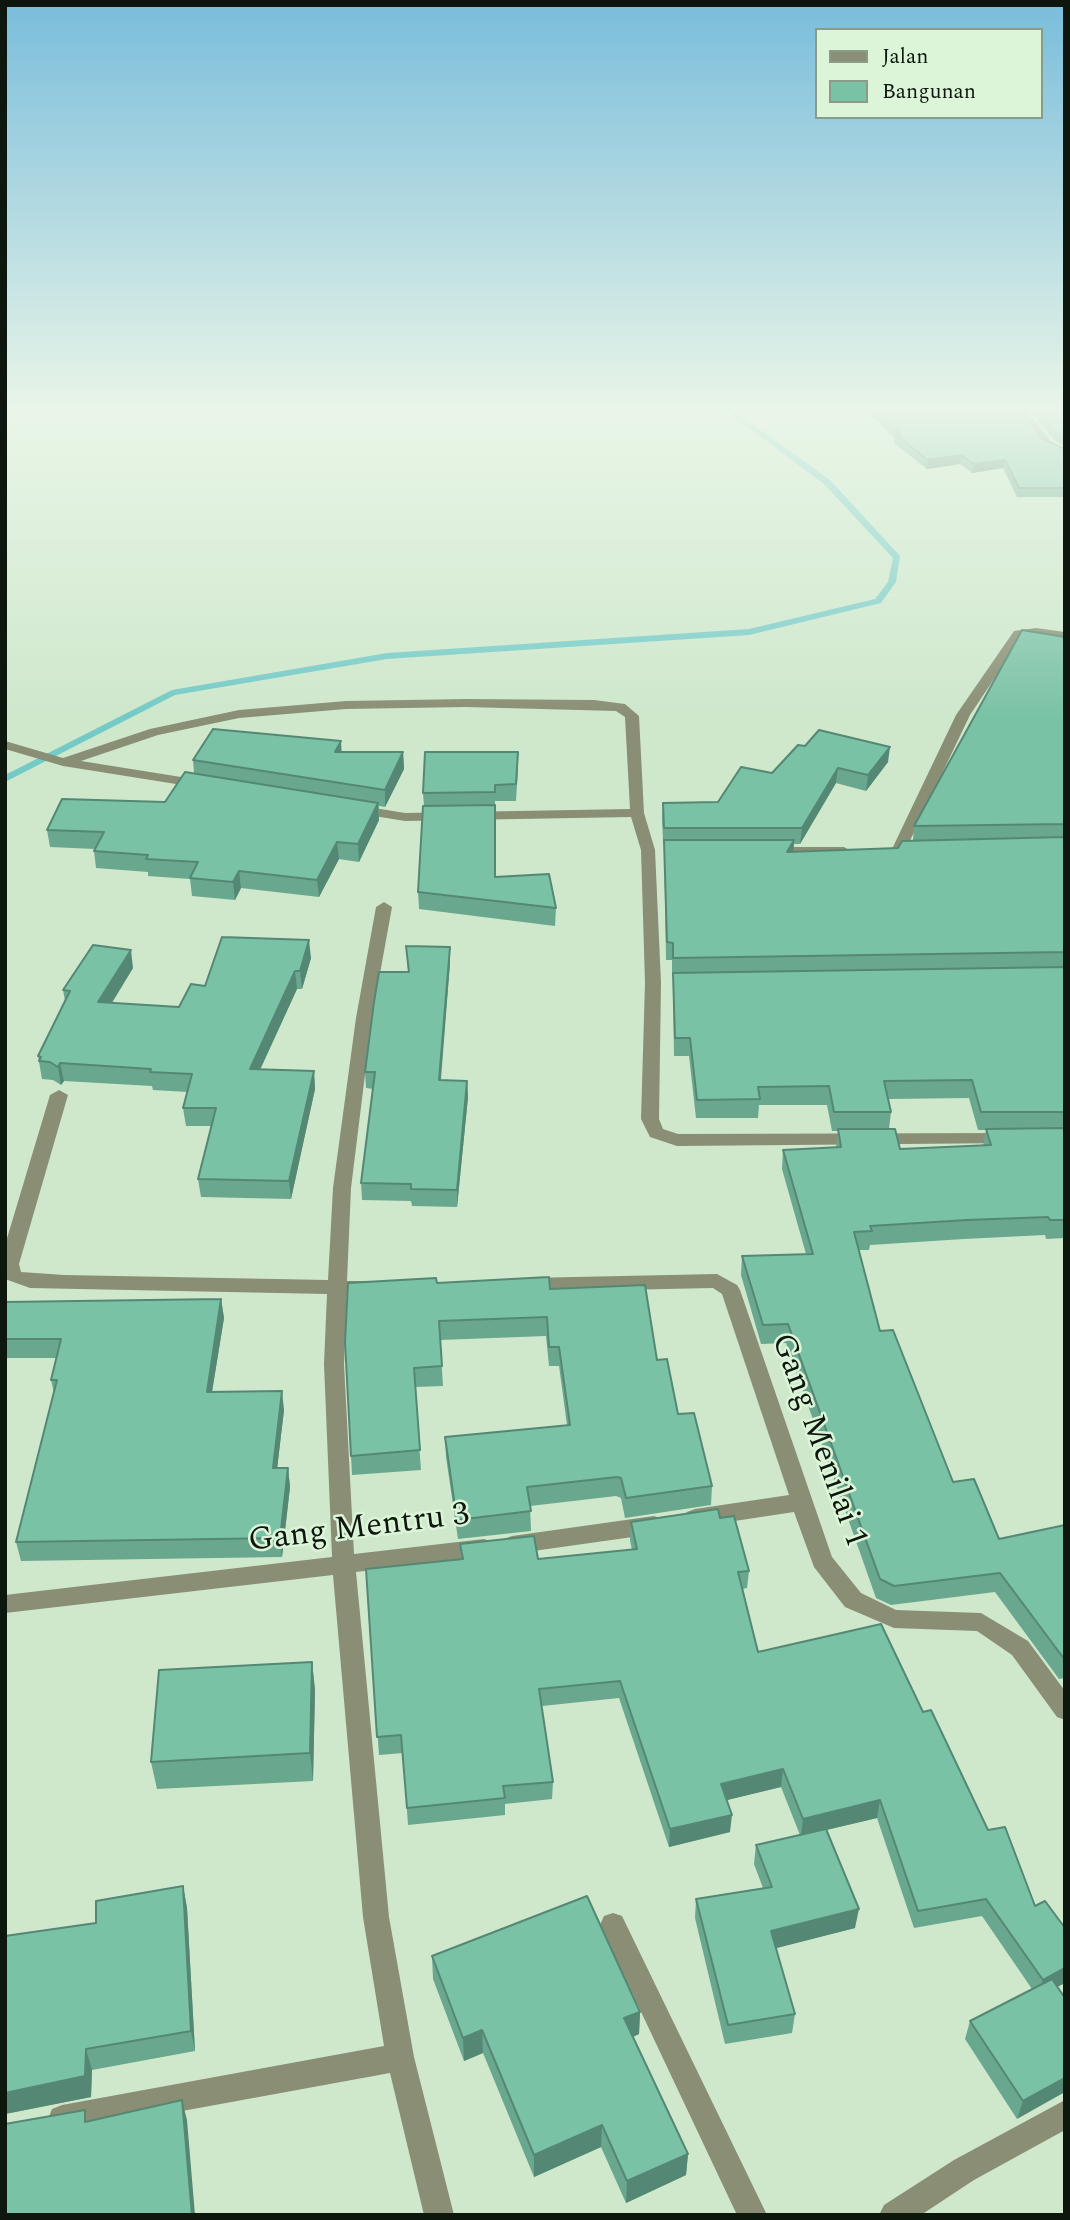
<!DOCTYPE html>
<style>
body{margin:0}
#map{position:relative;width:1070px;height:2220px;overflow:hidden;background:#cfe8cc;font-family:Spectral,serif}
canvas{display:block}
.frame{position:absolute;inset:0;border:7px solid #0e170d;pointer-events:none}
.legend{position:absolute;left:815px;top:28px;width:228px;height:91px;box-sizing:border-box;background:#dcf5d9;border:2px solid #8a9c87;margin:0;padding:9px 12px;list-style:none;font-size:21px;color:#0e170d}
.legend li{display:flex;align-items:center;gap:14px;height:35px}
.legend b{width:35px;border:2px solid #8a9c87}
</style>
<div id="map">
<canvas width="1070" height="2220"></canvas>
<div class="frame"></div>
<ul class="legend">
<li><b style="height:9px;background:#898e74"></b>Jalan</li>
<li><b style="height:19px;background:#7ac2a6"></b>Bangunan</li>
</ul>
</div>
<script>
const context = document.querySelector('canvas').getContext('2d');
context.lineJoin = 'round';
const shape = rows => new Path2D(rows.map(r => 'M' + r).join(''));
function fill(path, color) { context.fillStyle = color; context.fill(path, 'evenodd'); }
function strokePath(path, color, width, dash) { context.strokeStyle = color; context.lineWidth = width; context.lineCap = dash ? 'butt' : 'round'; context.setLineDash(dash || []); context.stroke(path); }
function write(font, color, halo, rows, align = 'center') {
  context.font = font + ' Spectral,serif'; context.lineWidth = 5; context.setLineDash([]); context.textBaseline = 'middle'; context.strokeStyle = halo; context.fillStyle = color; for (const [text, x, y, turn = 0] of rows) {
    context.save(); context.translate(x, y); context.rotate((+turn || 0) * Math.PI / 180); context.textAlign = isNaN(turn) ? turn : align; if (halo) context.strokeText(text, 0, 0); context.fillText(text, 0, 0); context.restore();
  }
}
fill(shape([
 [719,406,727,406,830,480,900,556,896,582,881,603,749,635,387,659,175,695,5,782,5,775,172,690,387,653,749,629,875,599,888,582,893,558,824,484,719,406]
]), '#74cac7');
fill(shape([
 [1012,406,1022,406,1051,441,1065,449,1065,456,1043,445,1012,406],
 [1036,628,1065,632,1065,640,1036,636,1022,637,970,715,905,851,898,855,893,854,891,851,956,715,1014,631,1036,628],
 [466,699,594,700,625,704,639,716,644,813,655,850,661,983,659,1119,663,1129,678,1134,1009,1133,1018,1139,1015,1143,677,1146,650,1137,641,1119,645,983,641,850,631,817,405,821,356,813,349,809,356,805,405,813,630,809,625,717,616,711,466,707,346,709,239,718,158,735,81,761,206,781,206,787,201,788,63,766,5,749,5,741,63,758,150,729,239,710,346,701,466,699],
 [770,847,844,847,851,851,844,855,765,854,763,851,770,847],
 [384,902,392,907,372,1018,351,1188,347,1281,369,1281,376,1283,379,1288,376,1293,369,1295,347,1294,344,1364,354,1554,484,1539,492,1542,495,1548,492,1554,484,1557,356,1572,389,1917,414,2057,454,2215,424,2215,390,2073,62,2133,52,2129,48,2119,52,2109,62,2105,384,2046,363,1917,333,1575,5,1613,5,1595,332,1557,324,1364,327,1294,30,1288,5,1279,5,1245,50,1095,59,1090,68,1095,19,1264,21,1272,64,1275,328,1280,333,1188,356,1018,376,907,384,902],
 [717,1274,737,1285,740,1290,832,1557,861,1593,896,1610,981,1613,1028,1641,1065,1691,1065,1720,1057,1717,1012,1655,977,1631,894,1628,845,1607,814,1567,794,1512,695,1527,687,1524,684,1518,687,1512,695,1509,789,1495,722,1294,713,1288,527,1292,520,1290,517,1285,520,1280,527,1278,717,1274],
 [654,1516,662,1519,665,1525,662,1531,654,1534,512,1554,504,1551,501,1545,504,1539,512,1536,654,1516],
 [613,1913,622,1916,767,2215,737,2215,600,1925,604,1916,613,1913],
 [1065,2100,1065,2130,974,2180,921,2215,879,2215,884,2205,954,2160,1065,2100]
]), '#898e74');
fill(shape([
 [867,406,1017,406,1043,439,1065,449,1065,497,1017,497,1003,468,972,473,960,464,927,469,894,443,894,438,867,412],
 [1026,406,1065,406,1065,447,1053,439],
 [1065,637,1065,1238,1046,1239,1045,1235,964,1239,870,1245,869,1250,859,1250,880,1331,953,1482,999,1539,1065,1525,1065,1678,1059,1679,995,1592,891,1605,876,1598,786,1343,761,1344,741,1275,742,1256,806,1254,782,1169,783,1150,836,1147,838,1131,832,1131,827,1105,759,1105,758,1118,696,1118,689,1056,674,1056,673,990,673,975,672,975,672,960,666,960,664,843,663,843,662,818,663,803,718,802,772,773,888,762,866,791,836,783,800,844,794,844,793,852,898,848,913,840,914,826],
 [969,1098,978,1130,986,1130,983,1146,900,1149,889,1129,891,1112,888,1099],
 [342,752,403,752,404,769,385,807,379,806,379,820,359,862,339,859,319,897,241,888,235,900,192,896,190,879,148,876,148,872,96,868,94,851,95,849,50,847,47,830,165,802,194,773,193,760],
 [518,769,516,801,495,801,495,877,556,908,555,926,419,909,418,892,424,806,423,793],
 [406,946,450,947,450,963,441,1080,467,1081,468,1097,457,1207,412,1206,411,1201,362,1200,361,1183,373,1089,366,1088,365,1072,408,972],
 [311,958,302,989,297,989,260,1070,314,1071,315,1089,291,1199,201,1197,198,1179,211,1126,186,1126,183,1108,188,1092,153,1090,152,1086,64,1081,61,1085,53,1080,42,1079,38,1056,65,1001,63,990,133,968,112,1003,179,1007,205,986],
 [437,1283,550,1289,657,1360,678,1414,712,1486,711,1505,625,1518,621,1498,616,1496,530,1506,531,1531,458,1539,446,1457,445,1437,567,1425,559,1366,549,1366,546,1336,440,1340,443,1386,415,1387,421,1470,352,1475,351,1456],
 [221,1299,224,1318,212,1392,284,1410,277,1468,288,1468,290,1487,282,1557,21,1561,16,1542,54,1393,51,1380,56,1358,5,1358,5,1302],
 [720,1518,749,1571,747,1588,743,1589,758,1652,923,1712,988,1830,1035,1906,1065,1928,1065,1983,1057,1987,1065,1998,1017,2119,965,2039,970,2021,1032,1989,982,1916,914,1928,877,1818,826,1830,855,1928,776,1948,795,2014,792,2033,725,2044,695,1918,696,1899,763,1888,754,1864,756,1845,800,1835,781,1787,727,1800,730,1832,669,1847,619,1698,542,1706,553,1782,552,1799,505,1804,505,1815,408,1825,403,1753,379,1755,366,1569,461,1559,460,1544,538,1559,632,1550,630,1540,631,1522],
 [312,1662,315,1690,313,1781,157,1789,151,1762],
 [183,1886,187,1908,195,2051,92,2070,91,2097,5,2114,96,1923],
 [432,1956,640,2012,639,2034,633,2037,688,2154,686,2175,626,2203,601,2147,534,2177,483,2053,464,2061,433,1979]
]), '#69a78f');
fill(shape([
 [961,455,960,464,927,469,928,460],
 [1005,460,1003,468,972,473,974,464],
 [341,741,342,758,335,752],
 [890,747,888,762,866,791,868,775],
 [403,752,404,769,385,807,385,790],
 [838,768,836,783,800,844,802,828],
 [378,803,379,820,359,862,358,844],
 [794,840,793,857,787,852],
 [337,842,339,859,319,897,317,880],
 [239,871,241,888,235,900,233,882],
 [309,940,311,958,302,989,300,971],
 [450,947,450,963,439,1097,439,1080],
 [131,950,133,968,101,1020,98,1002],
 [295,971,297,989,252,1087,250,1069],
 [60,1063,64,1081,61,1085,58,1067],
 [314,1071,315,1089,291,1199,289,1181],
 [467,1081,468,1097,457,1207,457,1190],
 [221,1299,224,1318,209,1410,207,1392],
 [282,1391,284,1410,275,1487,273,1468],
 [288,1468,290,1487,282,1557,280,1538],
 [312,1662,315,1690,313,1781,310,1753],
 [783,1769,781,1787,719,1802,721,1784],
 [880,1800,877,1818,801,1836,803,1819],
 [732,1815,730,1832,669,1847,670,1829],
 [183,1886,187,1908,195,2051,191,2031],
 [859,1909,855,1928,769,1950,771,1931],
 [1065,1968,1065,1983,1037,1997,1043,1980],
 [640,2012,639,2034,623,2041,624,2018],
 [482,2030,483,2053,464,2061,463,2038],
 [86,2049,92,2070,91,2097,5,2114,5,2093],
 [1065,2078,1065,2092,1017,2119,1023,2101],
 [182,2100,187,2120,195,2215,192,2215],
 [602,2125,601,2147,534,2177,534,2155],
 [688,2154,686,2175,626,2203,627,2181]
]), '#558874');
const building = shape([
 [870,406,1017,406,1043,439,1065,449,1065,488,1019,488,1005,460,974,464,961,455,928,460,895,434,900,434,870,406],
 [1034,406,1065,406,1065,438,1054,431,1034,406],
 [1022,630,1065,637,1065,824,914,826,1022,630],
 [213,729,341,741,335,752,403,752,385,790,193,760,213,729],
 [819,730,890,747,868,775,838,768,802,828,664,828,663,803,718,802,741,767,772,773,798,745,805,746,819,730],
 [425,752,518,752,516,784,495,785,495,792,423,793,425,752],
 [185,772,378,803,358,844,337,842,317,880,239,871,233,882,190,878,198,862,146,859,148,855,94,851,104,832,47,830,62,799,165,802,185,772],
 [495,805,495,877,549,874,556,908,418,892,423,806,495,805],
 [1065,837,1065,952,673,958,673,943,667,942,664,840,794,840,787,852,898,848,902,841,1065,837],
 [222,937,309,940,300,971,295,971,250,1069,314,1071,289,1181,198,1179,216,1108,183,1108,192,1074,150,1072,151,1069,60,1063,58,1067,50,1062,39,1061,41,1057,38,1056,70,991,63,990,93,945,131,950,98,1002,179,1007,191,984,205,986,222,937],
 [406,946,450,947,439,1080,467,1081,457,1190,411,1189,411,1184,361,1183,375,1072,365,1072,374,1002,379,972,409,972,406,946],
 [1065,967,1065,1112,981,1112,972,1080,884,1081,891,1112,834,1112,829,1086,758,1087,760,1099,697,1100,690,1038,675,1038,673,973,1065,967],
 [1065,1128,1065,1220,1050,1220,1048,1217,967,1220,870,1226,872,1231,854,1232,880,1331,893,1330,953,1482,974,1479,999,1539,1065,1525,1065,1660,1000,1573,894,1586,880,1579,788,1324,763,1325,742,1256,813,1254,783,1150,841,1147,838,1129,895,1129,900,1149,991,1145,986,1129,1065,1128],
 [549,1277,550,1289,645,1285,657,1360,667,1359,678,1414,694,1413,712,1486,626,1498,621,1478,617,1477,527,1487,531,1511,457,1520,445,1437,570,1425,559,1347,549,1347,547,1317,439,1321,442,1366,414,1368,420,1450,351,1456,345,1342,348,1283,436,1278,437,1283,549,1277],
 [221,1299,207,1392,282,1391,273,1468,288,1468,280,1538,16,1542,57,1380,51,1380,61,1339,5,1339,5,1302,221,1299],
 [718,1509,720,1518,734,1516,749,1571,738,1572,758,1652,881,1624,923,1712,931,1710,988,1830,1005,1827,1035,1906,1045,1901,1065,1928,1065,1968,1043,1980,986,1899,918,1911,880,1800,803,1819,783,1769,721,1784,732,1815,670,1829,620,1681,539,1689,553,1782,503,1786,505,1798,407,1808,401,1735,377,1737,366,1569,463,1559,460,1544,534,1536,538,1559,637,1549,631,1522,718,1509],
 [312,1662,310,1753,151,1762,159,1670,312,1662],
 [826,1829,859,1909,771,1931,795,2014,728,2025,696,1899,772,1887,756,1845,826,1829],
 [183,1886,191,2031,86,2049,85,2076,5,2093,5,1936,96,1923,96,1901,183,1886],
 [587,1896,640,2012,624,2018,688,2154,627,2181,602,2125,534,2155,482,2030,463,2038,432,1956,587,1896],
 [1052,1979,1065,1998,1065,2078,1023,2101,970,2021,1052,1979],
 [182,2100,192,2215,5,2215,5,2124,85,2110,85,2122,182,2100]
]);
fill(building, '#7ac2a6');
strokePath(building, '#558874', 2);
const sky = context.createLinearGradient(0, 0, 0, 717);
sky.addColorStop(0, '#79bddb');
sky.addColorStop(0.57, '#e9f5e8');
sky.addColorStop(1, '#e9f5e800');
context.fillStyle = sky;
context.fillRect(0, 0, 1070, 717);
write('33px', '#0e170d', '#dcf5d9', [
 ["Gang Menilai 1",817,1441,70],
 ["Gang Mentru 3",359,1530,-7]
]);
</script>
